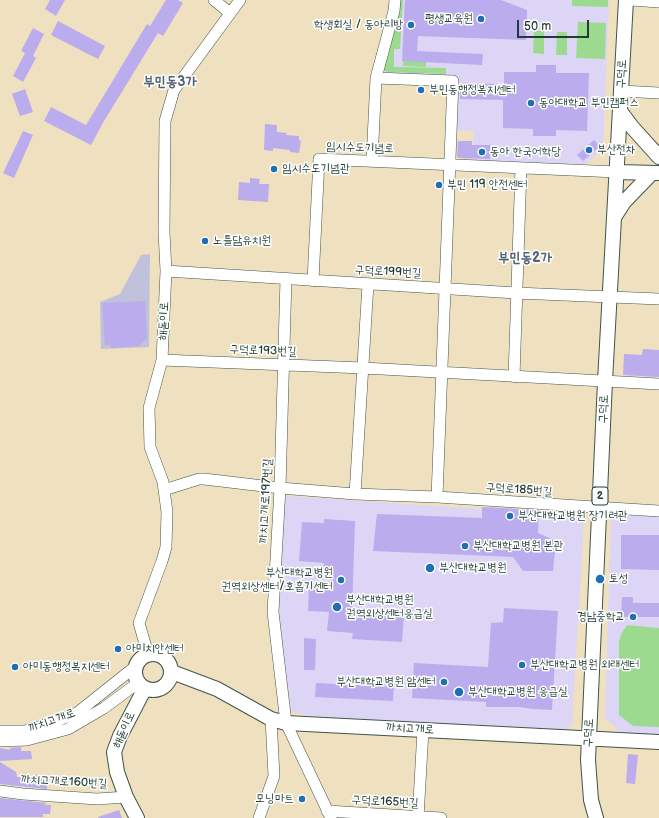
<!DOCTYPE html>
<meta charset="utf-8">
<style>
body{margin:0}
#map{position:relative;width:659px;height:818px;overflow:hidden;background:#efe0c0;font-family:"Balsamiq Sans",sans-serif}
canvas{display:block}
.scale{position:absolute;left:517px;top:20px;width:72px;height:18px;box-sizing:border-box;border:2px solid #1f3d34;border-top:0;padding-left:5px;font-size:12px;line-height:14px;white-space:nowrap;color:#1f3d34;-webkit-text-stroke:3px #fff;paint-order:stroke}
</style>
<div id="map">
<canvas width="659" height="818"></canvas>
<div class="scale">50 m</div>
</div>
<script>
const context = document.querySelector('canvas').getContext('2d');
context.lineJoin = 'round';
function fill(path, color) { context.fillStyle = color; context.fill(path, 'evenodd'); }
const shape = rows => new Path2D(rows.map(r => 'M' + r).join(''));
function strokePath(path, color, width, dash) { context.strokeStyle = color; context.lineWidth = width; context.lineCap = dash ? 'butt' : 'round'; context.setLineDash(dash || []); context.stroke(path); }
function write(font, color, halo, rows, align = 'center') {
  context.font = font + ' "Balsamiq Sans","Poor Story",sans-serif'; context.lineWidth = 3; context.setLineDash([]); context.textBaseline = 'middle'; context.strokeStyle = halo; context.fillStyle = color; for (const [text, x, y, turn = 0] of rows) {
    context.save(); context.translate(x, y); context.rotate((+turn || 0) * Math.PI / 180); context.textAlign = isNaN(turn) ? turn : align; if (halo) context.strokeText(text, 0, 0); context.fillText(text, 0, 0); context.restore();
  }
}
fill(shape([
 [397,0,609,0,603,149,586,164,473,161,474,131,456,130,458,76,387,73,381,70],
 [288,496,464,508,577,512,584,520,572,725,562,732,309,716,290,711,276,615,282,502],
 [611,515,659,516,659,734,621,733,605,718]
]), '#ddd5f6');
fill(shape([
 [150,254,149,347,101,349,100,302,120,294,141,255]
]), '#c2c1dc');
fill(shape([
 [398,0,403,0,400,49,394,49,394,67,446,68,446,74,387,72,382,69],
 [572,0,608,0,608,7,572,6],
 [578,22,606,23,605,59,576,58],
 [534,31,544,31,544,54,533,53],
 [557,32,567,32,567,55,556,55],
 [404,52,426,53,426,67,403,66],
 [627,625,659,628,659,727,633,726,619,715,619,642,621,634]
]), '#9cda90');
fill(shape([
 [50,0,65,0,56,16,45,9],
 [166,0,178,0,183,3,163,36,158,33,104,121,91,145,44,121,51,107,86,125,147,24,150,26],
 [405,0,501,0,527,10,526,40,418,36,417,51,483,54,482,65,402,61],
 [58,21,105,46,98,59,51,35],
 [33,28,44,34,33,56,36,58,23,82,13,76,25,53,21,51],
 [536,65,556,65,556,73,589,73,587,131,556,130,556,136,533,136,533,129,503,128,503,100,460,99,461,83,504,84,504,72,536,72],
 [25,89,33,112,20,116,12,94],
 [265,124,277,125,277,132,287,133,286,135,299,136,299,140,301,141,299,153,290,152,290,150,273,148,273,151,264,150],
 [23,131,33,135,14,178,3,173],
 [594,140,600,146,583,161,577,155],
 [458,141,472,141,472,145,490,145,490,159,459,158,457,157],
 [250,178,260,179,259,184,269,184,268,202,238,200,239,182,250,183],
 [145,301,147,338,139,346,111,348,110,345,105,345,102,303],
 [643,349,659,350,659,377,623,375,624,354,642,355],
 [482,507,539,510,538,533,556,541,553,571,523,571,513,557,373,551,377,514,482,518],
 [324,519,355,521,352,611,404,614,402,642,352,639,353,633,327,631,329,612,308,611,309,587,329,589,330,573,323,573,324,563,299,561,302,522,324,523],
 [621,535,659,535,659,570,621,569],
 [622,597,633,597,633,603,659,603,659,617,621,617],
 [504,608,558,611,552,710,533,709,519,707,486,707,486,702,412,698,414,663,488,667,491,623,503,622],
 [304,638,316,639,315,670,304,670],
 [316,683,394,687,393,701,315,697],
 [21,747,21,751,31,751,32,759,0,761,0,748,10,750,10,748],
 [628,754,638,755,635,784,626,783],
 [0,762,16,772,17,777,35,778,35,774,47,782,47,789,0,784],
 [0,798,46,803,45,805,51,805,50,814,43,814,43,817,0,817],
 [119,810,122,818,98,818,98,817]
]), '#baaced');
const minor = shape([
 [214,0,230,13],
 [631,0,659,2],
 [376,78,453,81,437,497],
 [621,91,659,93],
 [372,161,376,78,394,11,395,0],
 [166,271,516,293,659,299],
 [286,278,280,488,273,612,286,723,331,818],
 [313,281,319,159,617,172],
 [162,360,363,368,659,384],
 [514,377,521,168],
 [164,490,199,479,204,479,280,488,355,494,437,497,659,511],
 [355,494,368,284],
 [148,654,139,623,162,561,166,547,167,512,163,482,150,447,149,408,162,360,166,271,164,232,165,121,174,90,240,0],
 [0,731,25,731,51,723,77,713,136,666],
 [0,741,27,740,68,729,104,708,131,688,139,683],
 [0,791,23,794,97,799,126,797],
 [327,811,441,818],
 [259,818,274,776,271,719],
 [418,818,423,730]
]);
const major = shape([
 [620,111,632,127,659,157],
 [617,172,657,173],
 [615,216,624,202,652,173],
 '135 672a18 18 0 1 1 36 0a18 18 0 1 1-36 0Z',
 [172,672,217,689,271,719,286,723,659,742],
 [137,818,126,797,117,772,114,752,120,736,145,688],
 [596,818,591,800,588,760,605,381,626,0]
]);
strokePath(minor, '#3e5549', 12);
strokePath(major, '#3e5549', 16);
strokePath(minor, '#fff', 11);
strokePath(major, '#fff', 14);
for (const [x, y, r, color] of [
 [481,19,4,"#1f6fb2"],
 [411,25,4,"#1f6fb2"],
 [421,90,4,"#1f6fb2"],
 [531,103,4,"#1f6fb2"],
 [589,150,4,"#1f6fb2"],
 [482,152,4,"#1f6fb2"],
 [274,169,4,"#1f6fb2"],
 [439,185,4,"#1f6fb2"],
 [205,241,4,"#1f6fb2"],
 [510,516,4,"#1f6fb2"],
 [465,546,4,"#1f6fb2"],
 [430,568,5,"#1f6fb2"],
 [600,579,5,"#1f6fb2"],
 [341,580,4,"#1f6fb2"],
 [337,607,5,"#1f6fb2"],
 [633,617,4,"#1f6fb2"],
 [118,649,4,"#1f6fb2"],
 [522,665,4,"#1f6fb2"],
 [15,667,4,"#1f6fb2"],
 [444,682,4,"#1f6fb2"],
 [459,692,5,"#1f6fb2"],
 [302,799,4,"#1f6fb2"]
]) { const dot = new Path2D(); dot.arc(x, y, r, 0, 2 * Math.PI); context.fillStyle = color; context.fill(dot); strokePath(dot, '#fff', 1.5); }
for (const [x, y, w] of [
 [600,496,16]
]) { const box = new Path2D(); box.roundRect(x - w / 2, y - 9, w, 18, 3); context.fillStyle = '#fff'; context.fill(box); strokePath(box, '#1f3d34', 1); }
write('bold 11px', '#1f3d34', null, [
 ["2",600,496]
]);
write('12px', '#1f3d34', '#fff', [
 ["평생교육원",473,19,"right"],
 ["학생회실 / 동아리방",403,25,"right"],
 ["부민동행정복지센터",429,90],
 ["동아대학교 부민캠퍼스",539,103],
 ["부산전차",597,150],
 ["동아 한국어학당",490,152],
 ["임시수도기념관",282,169],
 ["부민 119 안전센터",447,185],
 ["노틀담유치원",213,241],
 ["부산대학교병원 장기려관",518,516],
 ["부산대학교병원 본관",473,546],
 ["부산대학교병원",439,568],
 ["부산대학교병원",333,573,"right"],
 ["권역외상센터/호흡기센터",333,587,"right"],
 ["토성",609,579],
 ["부산대학교병원",346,600],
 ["권역외상센터응급실",346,614],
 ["경남중학교",625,617,"right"],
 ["아미치안센터",126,649],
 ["부산대학교병원 외래센터",530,665],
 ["아미동행정복지센터",23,667],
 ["부산대학교병원 암센터",436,682,"right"],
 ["부산대학교병원 응급실",468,692],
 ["모닝마트",294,799,"right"]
], 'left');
write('12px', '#1f3d34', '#fff', [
 ["구덕로",622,74,-87],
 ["임시수도기념로",360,148,2],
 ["구덕로199번길",388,272,3],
 ["해돋이로",164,321,-87],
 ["구덕로193번길",263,351,2],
 ["구덕로",604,409,-88],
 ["구덕로185번길",519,490,4],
 ["까치고개로197번길",266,501,-87],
 ["까치고개로",52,721,-20],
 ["까치고개로",410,729,3],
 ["해돋이로",124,730,-66],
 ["구덕로",589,733,-87],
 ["까치고개로160번길",64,782,3],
 ["구덕로165번길",385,802,3]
]);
write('bold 14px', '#556475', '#fff', [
 ["부민동3가",170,82],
 ["부민동2가",525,258]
]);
</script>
